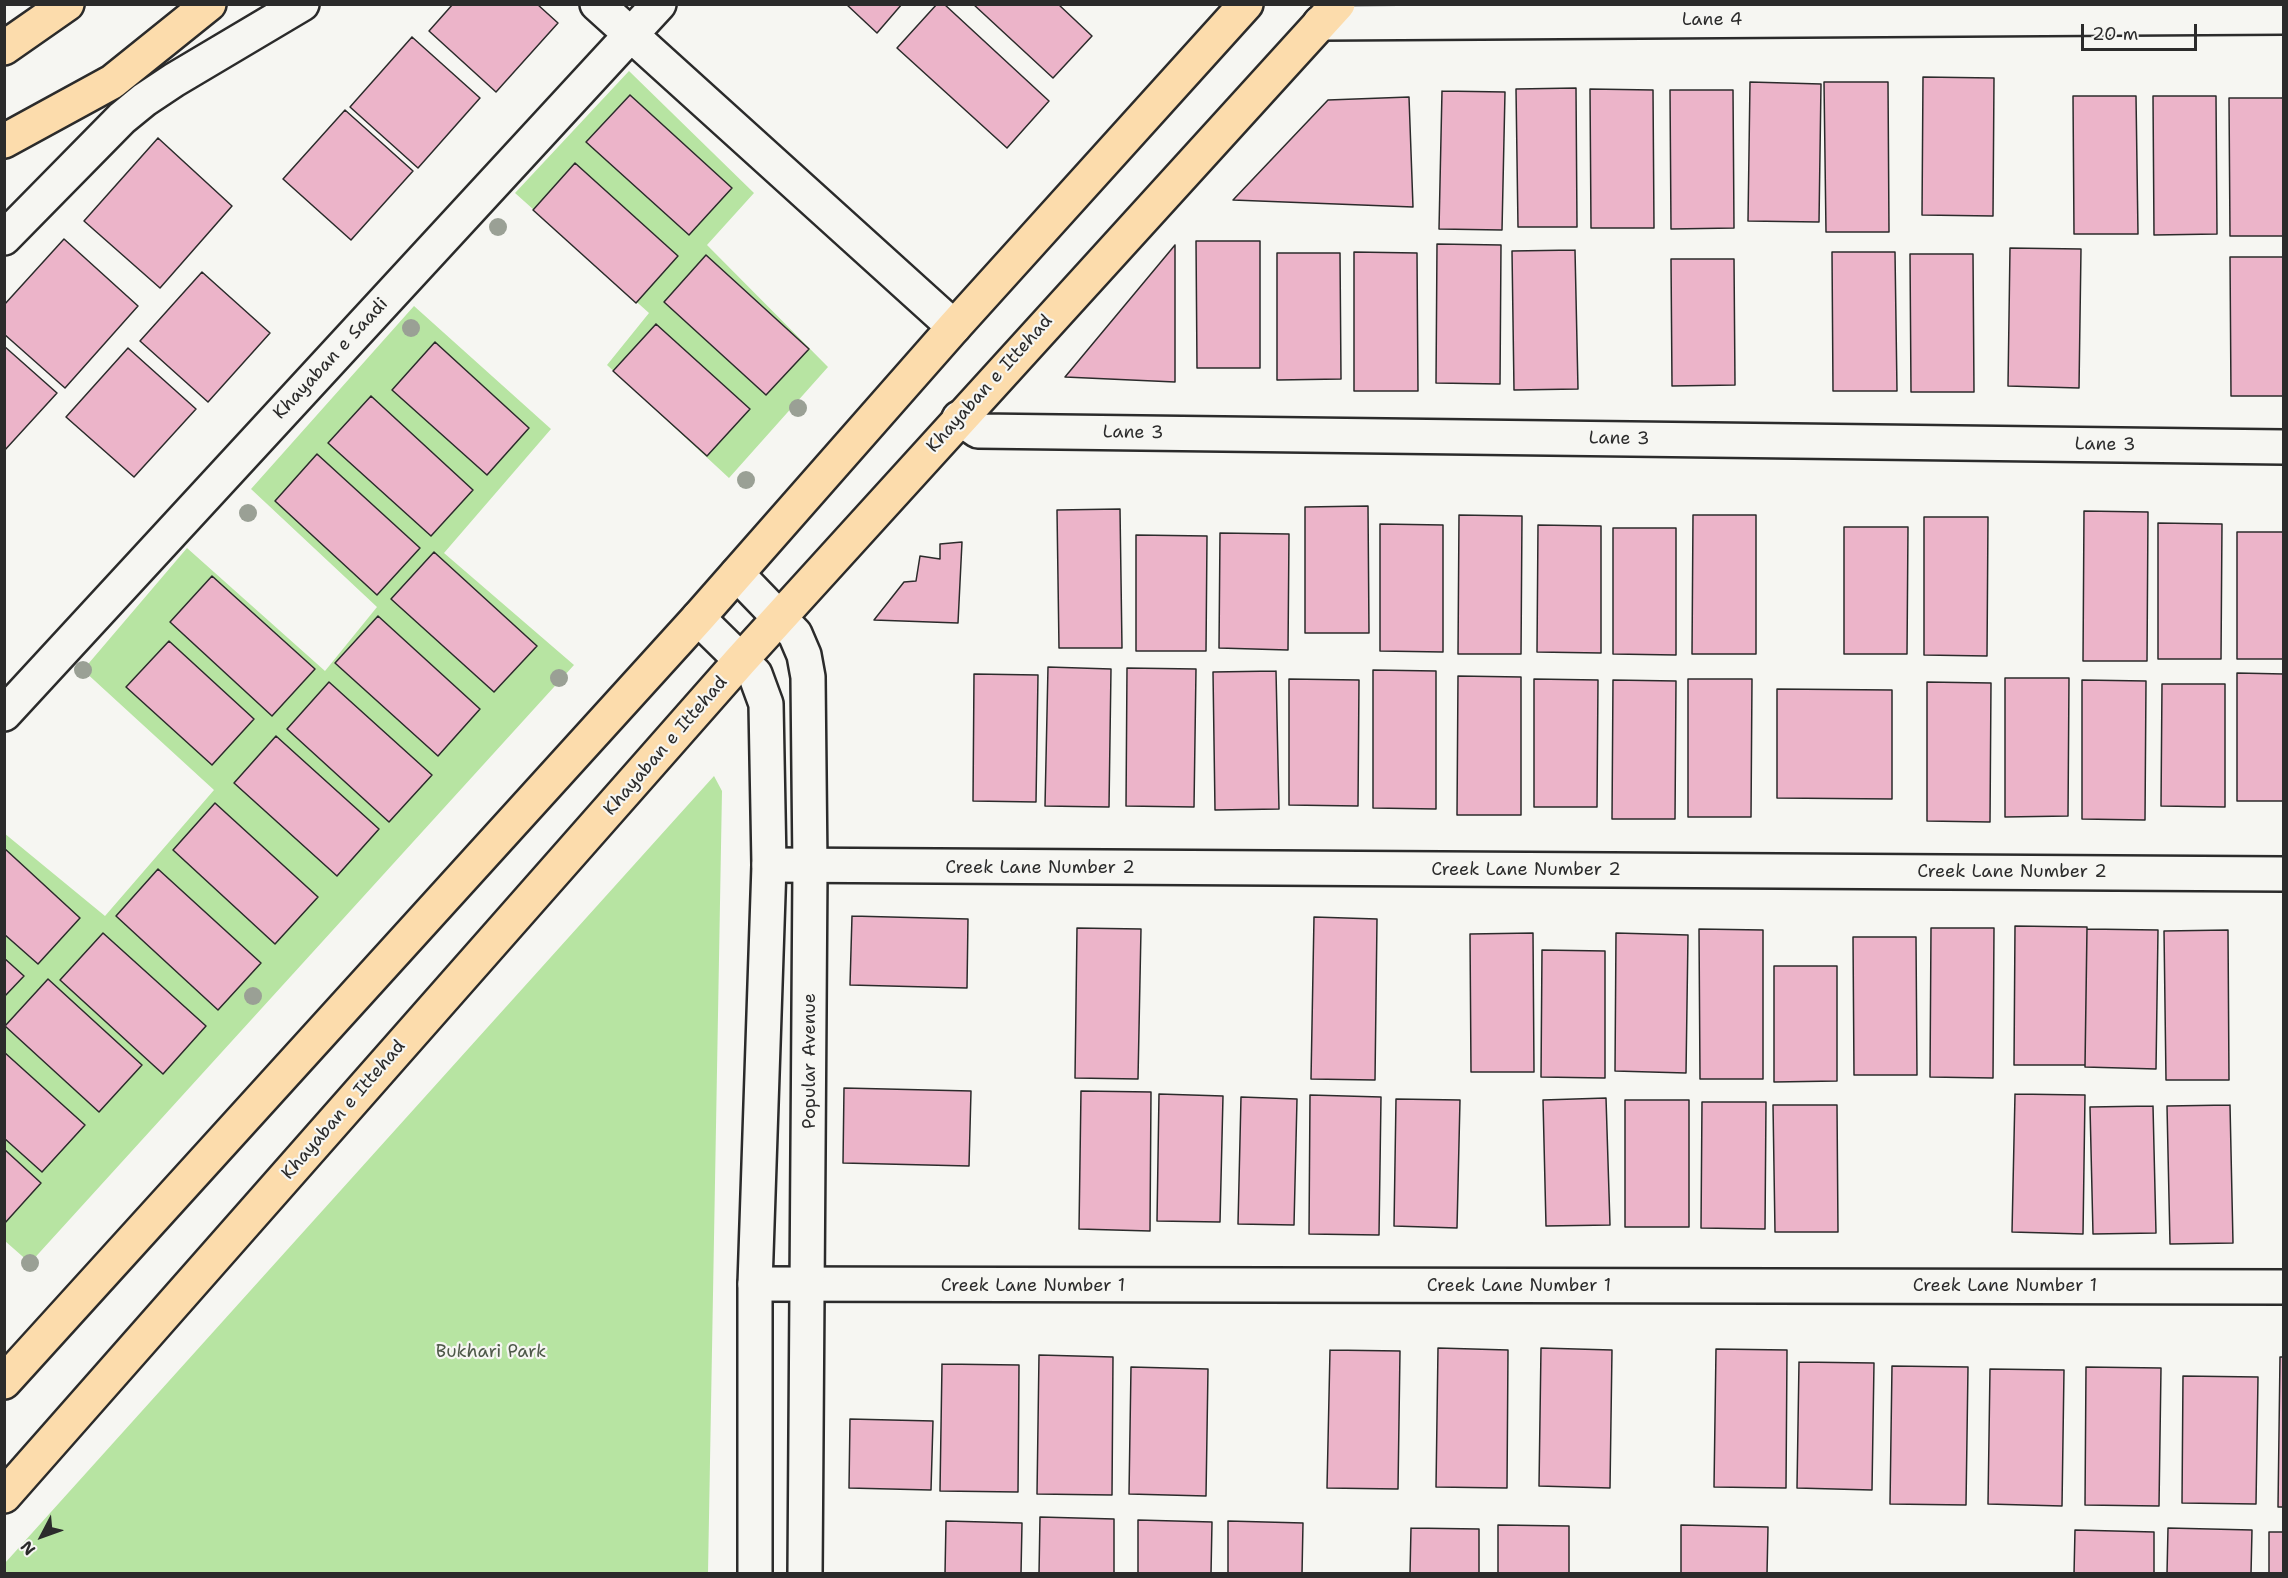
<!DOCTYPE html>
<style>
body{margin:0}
#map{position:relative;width:2288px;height:1578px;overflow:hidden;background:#f6f6f2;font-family:"Shantell Sans",sans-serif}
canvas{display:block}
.frame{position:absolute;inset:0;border:6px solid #2b2b2b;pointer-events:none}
.north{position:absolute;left:12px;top:1506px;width:60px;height:60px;-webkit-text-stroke:4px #f6f6f2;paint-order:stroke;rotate:229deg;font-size:16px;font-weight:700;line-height:24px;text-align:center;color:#2b2b2b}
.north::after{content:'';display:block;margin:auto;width:21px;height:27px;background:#2b2b2b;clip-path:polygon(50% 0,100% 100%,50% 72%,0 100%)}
.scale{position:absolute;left:2081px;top:24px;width:116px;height:27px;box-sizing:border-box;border:3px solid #2b2b2b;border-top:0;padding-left:8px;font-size:18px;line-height:21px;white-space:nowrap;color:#2b2b2b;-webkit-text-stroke:4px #f6f6f2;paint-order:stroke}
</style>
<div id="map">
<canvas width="2288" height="1578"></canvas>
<div class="frame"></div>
<div class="north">N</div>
<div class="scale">20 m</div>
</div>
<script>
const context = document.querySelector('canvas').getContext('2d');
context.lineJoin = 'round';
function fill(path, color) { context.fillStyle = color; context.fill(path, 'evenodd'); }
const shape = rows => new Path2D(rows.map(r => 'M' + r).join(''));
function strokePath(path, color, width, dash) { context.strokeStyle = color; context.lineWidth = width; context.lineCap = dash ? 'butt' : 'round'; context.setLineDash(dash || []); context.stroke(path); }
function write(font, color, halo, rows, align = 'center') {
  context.font = font + ' "Shantell Sans",sans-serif'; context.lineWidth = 4.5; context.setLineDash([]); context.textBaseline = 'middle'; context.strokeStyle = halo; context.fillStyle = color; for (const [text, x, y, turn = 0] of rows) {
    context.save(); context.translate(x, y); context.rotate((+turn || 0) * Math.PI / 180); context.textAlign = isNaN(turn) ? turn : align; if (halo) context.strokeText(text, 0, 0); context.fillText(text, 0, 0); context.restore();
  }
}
fill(shape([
 [629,71,754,193,707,245,828,367,729,478,607,365,649,313,515,193],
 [414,306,551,429,444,553,574,665,30,1263,5,1241,4,833,105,916,214,790,83,670,187,548,325,671,377,607,251,489],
 [714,776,722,791,708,1573,5,1573,5,1563]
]), '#b7e4a2');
const building = shape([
 [453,4,537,4,558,23,496,92,429,31,453,4],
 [846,4,902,4,877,33,846,4],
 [937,4,944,4,1049,101,1007,148,897,48,937,4],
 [973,4,1058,4,1092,36,1053,78,973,4],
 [412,37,480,98,418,168,350,107,412,37],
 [1923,77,1994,78,1993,216,1922,215,1923,77],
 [1750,82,1821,84,1819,222,1748,221,1750,82],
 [1824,82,1888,82,1889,232,1826,232,1824,82],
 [1576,88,1577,227,1518,227,1516,89,1576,88],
 [1590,89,1653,90,1654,228,1591,228,1590,89],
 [1670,90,1733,90,1734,228,1671,229,1670,90],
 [1442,91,1505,92,1502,230,1439,229,1442,91],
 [630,95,732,188,689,235,586,142,630,95],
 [2073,96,2136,96,2138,234,2074,234,2073,96],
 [2153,96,2216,96,2217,234,2154,235,2153,96],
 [1409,97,1413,207,1233,200,1328,100,1409,97],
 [2229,98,2284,98,2284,236,2230,236,2229,98],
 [345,110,413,171,351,240,283,179,345,110],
 [158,138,232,206,160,288,84,221,158,138],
 [575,163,678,256,636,303,533,210,575,163],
 [64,239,138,306,65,388,4,334,4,305,64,239],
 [1196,241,1260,241,1260,368,1197,368,1196,241],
 [1437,244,1501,245,1500,384,1436,383,1437,244],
 [1175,245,1175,382,1065,377,1175,245],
 [2010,248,2081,249,2079,388,2008,386,2010,248],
 [1575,250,1578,389,1514,390,1512,251,1575,250],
 [1354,252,1417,253,1418,391,1354,391,1354,252],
 [1832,252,1895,252,1897,391,1833,391,1832,252],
 [1277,253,1340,253,1341,379,1277,380,1277,253],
 [1910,254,1973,254,1974,392,1911,392,1910,254],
 [706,255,809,349,766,395,664,302,706,255],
 [2230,257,2284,257,2284,396,2231,396,2230,257],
 [1671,259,1734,259,1735,385,1672,386,1671,259],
 [202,272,270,333,208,402,140,341,202,272],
 [656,324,750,409,707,456,613,371,656,324],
 [435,342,529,428,487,475,392,390,435,342],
 [4,346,57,393,4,451,4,346],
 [128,348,196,409,134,477,66,417,128,348],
 [371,396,473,490,431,536,328,443,371,396],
 [317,454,420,548,377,595,275,501,317,454],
 [1368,506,1369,633,1305,633,1305,507,1368,506],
 [1120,509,1122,648,1059,648,1057,510,1120,509],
 [2084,511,2148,512,2147,661,2083,661,2084,511],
 [1459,515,1522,516,1521,654,1458,654,1459,515],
 [1693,515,1756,515,1756,654,1692,654,1693,515],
 [1924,517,1988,517,1987,656,1924,655,1924,517],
 [2158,523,2222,524,2221,659,2158,659,2158,523],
 [1380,524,1443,525,1443,652,1380,651,1380,524],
 [1538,525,1601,526,1601,653,1537,652,1538,525],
 [1844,527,1908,527,1907,654,1844,654,1844,527],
 [1613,528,1676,528,1676,655,1613,654,1613,528],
 [2237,532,2284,532,2284,659,2237,659,2237,532],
 [1220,533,1289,534,1288,650,1219,648,1220,533],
 [1136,535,1207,536,1206,651,1136,651,1136,535],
 [962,542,958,623,874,620,904,582,916,581,920,556,940,559,940,544,962,542],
 [434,552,537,646,494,692,391,599,434,552],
 [212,576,315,669,272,716,170,622,212,576],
 [378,616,480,709,438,756,335,663,378,616],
 [169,641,254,719,212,765,126,687,169,641],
 [1048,667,1111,669,1109,807,1045,806,1048,667],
 [1127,668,1196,669,1194,807,1126,806,1127,668],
 [1373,670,1436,671,1436,809,1373,808,1373,670],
 [1276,671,1279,809,1215,810,1213,672,1276,671],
 [2237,673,2284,674,2284,801,2237,801,2237,673],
 [974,674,1038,675,1036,802,973,801,974,674],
 [1458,676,1521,677,1521,815,1457,815,1458,676],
 [2005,678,2069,678,2068,816,2005,817,2005,678],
 [1289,679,1359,680,1358,806,1289,805,1289,679],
 [1534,679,1598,680,1597,807,1534,807,1534,679],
 [1688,679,1752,679,1751,817,1688,817,1688,679],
 [1613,680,1676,681,1675,819,1612,819,1613,680],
 [2082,680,2146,681,2145,820,2082,819,2082,680],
 [329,682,432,775,389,822,287,729,329,682],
 [1927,682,1991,683,1990,822,1927,821,1927,682],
 [2162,684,2225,684,2225,807,2161,806,2162,684],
 [1777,689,1892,690,1892,799,1777,798,1777,689],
 [276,736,379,829,337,876,234,783,276,736],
 [215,803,318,897,275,944,173,850,215,803],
 [4,848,80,918,38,964,4,934,4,848],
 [158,869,261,963,218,1010,116,916,158,869],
 [852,916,968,919,967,988,850,985,852,916],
 [1314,917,1377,919,1375,1080,1311,1079,1314,917],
 [2015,926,2087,927,2085,1065,2014,1065,2015,926],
 [1077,928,1141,929,1138,1079,1075,1078,1077,928],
 [1931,928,1994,928,1993,1078,1930,1077,1931,928],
 [1699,929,1763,930,1763,1079,1700,1079,1699,929],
 [2087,929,2158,930,2156,1069,2085,1067,2087,929],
 [2228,930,2229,1080,2166,1080,2164,931,2228,930],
 [103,933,206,1026,163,1074,60,980,103,933],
 [1533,933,1534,1072,1471,1072,1470,934,1533,933],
 [1616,933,1688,935,1686,1073,1615,1071,1616,933],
 [1853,937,1916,937,1917,1075,1854,1075,1853,937],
 [1542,950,1605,951,1605,1078,1541,1077,1542,950],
 [4,958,24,976,4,997,4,958],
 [1774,966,1837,966,1837,1081,1774,1082,1774,966],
 [48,979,142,1065,99,1112,5,1026,48,979],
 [4,1052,85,1125,42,1172,4,1138,4,1052],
 [844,1088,971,1091,969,1166,843,1163,844,1088],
 [1081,1091,1151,1092,1150,1231,1079,1229,1081,1091],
 [1159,1094,1223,1096,1220,1222,1157,1221,1159,1094],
 [2015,1094,2085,1095,2083,1234,2012,1232,2015,1094],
 [1310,1095,1381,1097,1379,1235,1309,1234,1310,1095],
 [1241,1097,1297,1099,1294,1225,1238,1224,1241,1097],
 [1606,1098,1610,1225,1546,1226,1543,1100,1606,1098],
 [1396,1099,1460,1100,1457,1228,1394,1226,1396,1099],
 [1625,1100,1689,1100,1689,1227,1625,1227,1625,1100],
 [1702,1102,1766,1102,1765,1229,1701,1228,1702,1102],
 [1773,1105,1837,1105,1838,1232,1775,1232,1773,1105],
 [2230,1105,2233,1243,2170,1244,2167,1106,2230,1105],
 [2153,1106,2156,1233,2093,1234,2090,1107,2153,1106],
 [4,1149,41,1183,4,1224,4,1149],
 [1438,1348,1508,1350,1507,1488,1436,1487,1438,1348],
 [1541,1348,1612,1350,1610,1488,1539,1486,1541,1348],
 [1716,1349,1787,1350,1786,1488,1714,1487,1716,1349],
 [1330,1350,1400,1351,1398,1489,1327,1488,1330,1350],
 [1039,1355,1113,1357,1112,1495,1037,1494,1039,1355],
 [2280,1357,2284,1357,2284,1507,2278,1507,2280,1357],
 [1799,1362,1874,1363,1872,1490,1797,1488,1799,1362],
 [942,1364,1019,1365,1018,1492,940,1491,942,1364],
 [1892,1366,1968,1367,1966,1505,1890,1504,1892,1366],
 [1131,1367,1208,1369,1206,1496,1129,1494,1131,1367],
 [2086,1367,2161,1368,2159,1506,2085,1505,2086,1367],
 [1990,1369,2064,1370,2062,1506,1988,1504,1990,1369],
 [2183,1376,2258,1377,2256,1504,2182,1503,2183,1376],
 [850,1419,933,1421,931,1490,849,1488,850,1419],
 [1040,1517,1114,1519,1114,1574,1039,1574,1040,1517],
 [1138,1520,1212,1522,1211,1574,1138,1574,1138,1520],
 [946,1521,1022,1523,1021,1574,945,1574,946,1521],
 [1228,1521,1303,1523,1302,1574,1228,1574,1228,1521],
 [1498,1525,1569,1526,1569,1574,1498,1574,1498,1525],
 [1681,1525,1768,1527,1767,1574,1681,1574,1681,1525],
 [1411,1528,1479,1529,1479,1574,1410,1574,1411,1528],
 [2168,1528,2252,1530,2251,1574,2167,1574,2168,1528],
 [2075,1530,2154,1532,2154,1574,2074,1574,2075,1530],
 [2269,1532,2284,1532,2284,1574,2269,1574,2269,1532]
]);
fill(building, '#ecb4c9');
strokePath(building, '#2b2b2b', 1.5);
const street = shape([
 [597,4,954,327],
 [1320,23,2284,17],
 [4,238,122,118,144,100,174,80,302,4],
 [959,418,978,431,2284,447],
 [4,714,659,4],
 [769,865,2284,874],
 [755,1284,2284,1287]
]);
const secondary = shape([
 [737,574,795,634,804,655,808,677,810,868,805,1574],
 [698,618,755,674,766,704,769,865,755,1284,755,1574]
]);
const primary = shape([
 [4,48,67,4],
 [4,141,112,82,209,4],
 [4,1382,698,618,954,327,1246,4],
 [4,1496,741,660,1338,4]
]);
strokePath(street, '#2b2b2b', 38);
strokePath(secondary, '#2b2b2b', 38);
strokePath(primary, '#2b2b2b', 38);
strokePath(street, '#f6f6f2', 33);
strokePath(secondary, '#f6f6f2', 33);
strokePath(primary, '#fcdcac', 33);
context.fillStyle = '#9aa095';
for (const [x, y] of [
 [498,227],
 [411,328],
 [798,408],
 [746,480],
 [248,513],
 [83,670],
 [559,678],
 [253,996],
 [30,1263]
]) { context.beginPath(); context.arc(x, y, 9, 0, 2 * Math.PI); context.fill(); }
write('18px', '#2b2b2b', '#f6f6f2', [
 ["Lane 4",1712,20],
 ["Khayaban e Saadi",331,359,-47],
 ["Khayaban e Ittehad",990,384,-48],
 ["Lane 3",1133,433,1],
 ["Lane 3",1619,439,1],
 ["Lane 3",2105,445,1],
 ["Khayaban e Ittehad",666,746,-49],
 ["Creek Lane Number 2",1040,868],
 ["Creek Lane Number 2",1526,870],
 ["Creek Lane Number 2",2012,872],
 ["Popular Avenue",810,1061,-90],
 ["Khayaban e Ittehad",344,1110,-49],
 ["Creek Lane Number 1",1033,1286],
 ["Creek Lane Number 1",1519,1286],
 ["Creek Lane Number 1",2005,1286]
]);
write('18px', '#4e5949', '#f6f6f2', [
 ["Bukhari Park",491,1352]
]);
</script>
